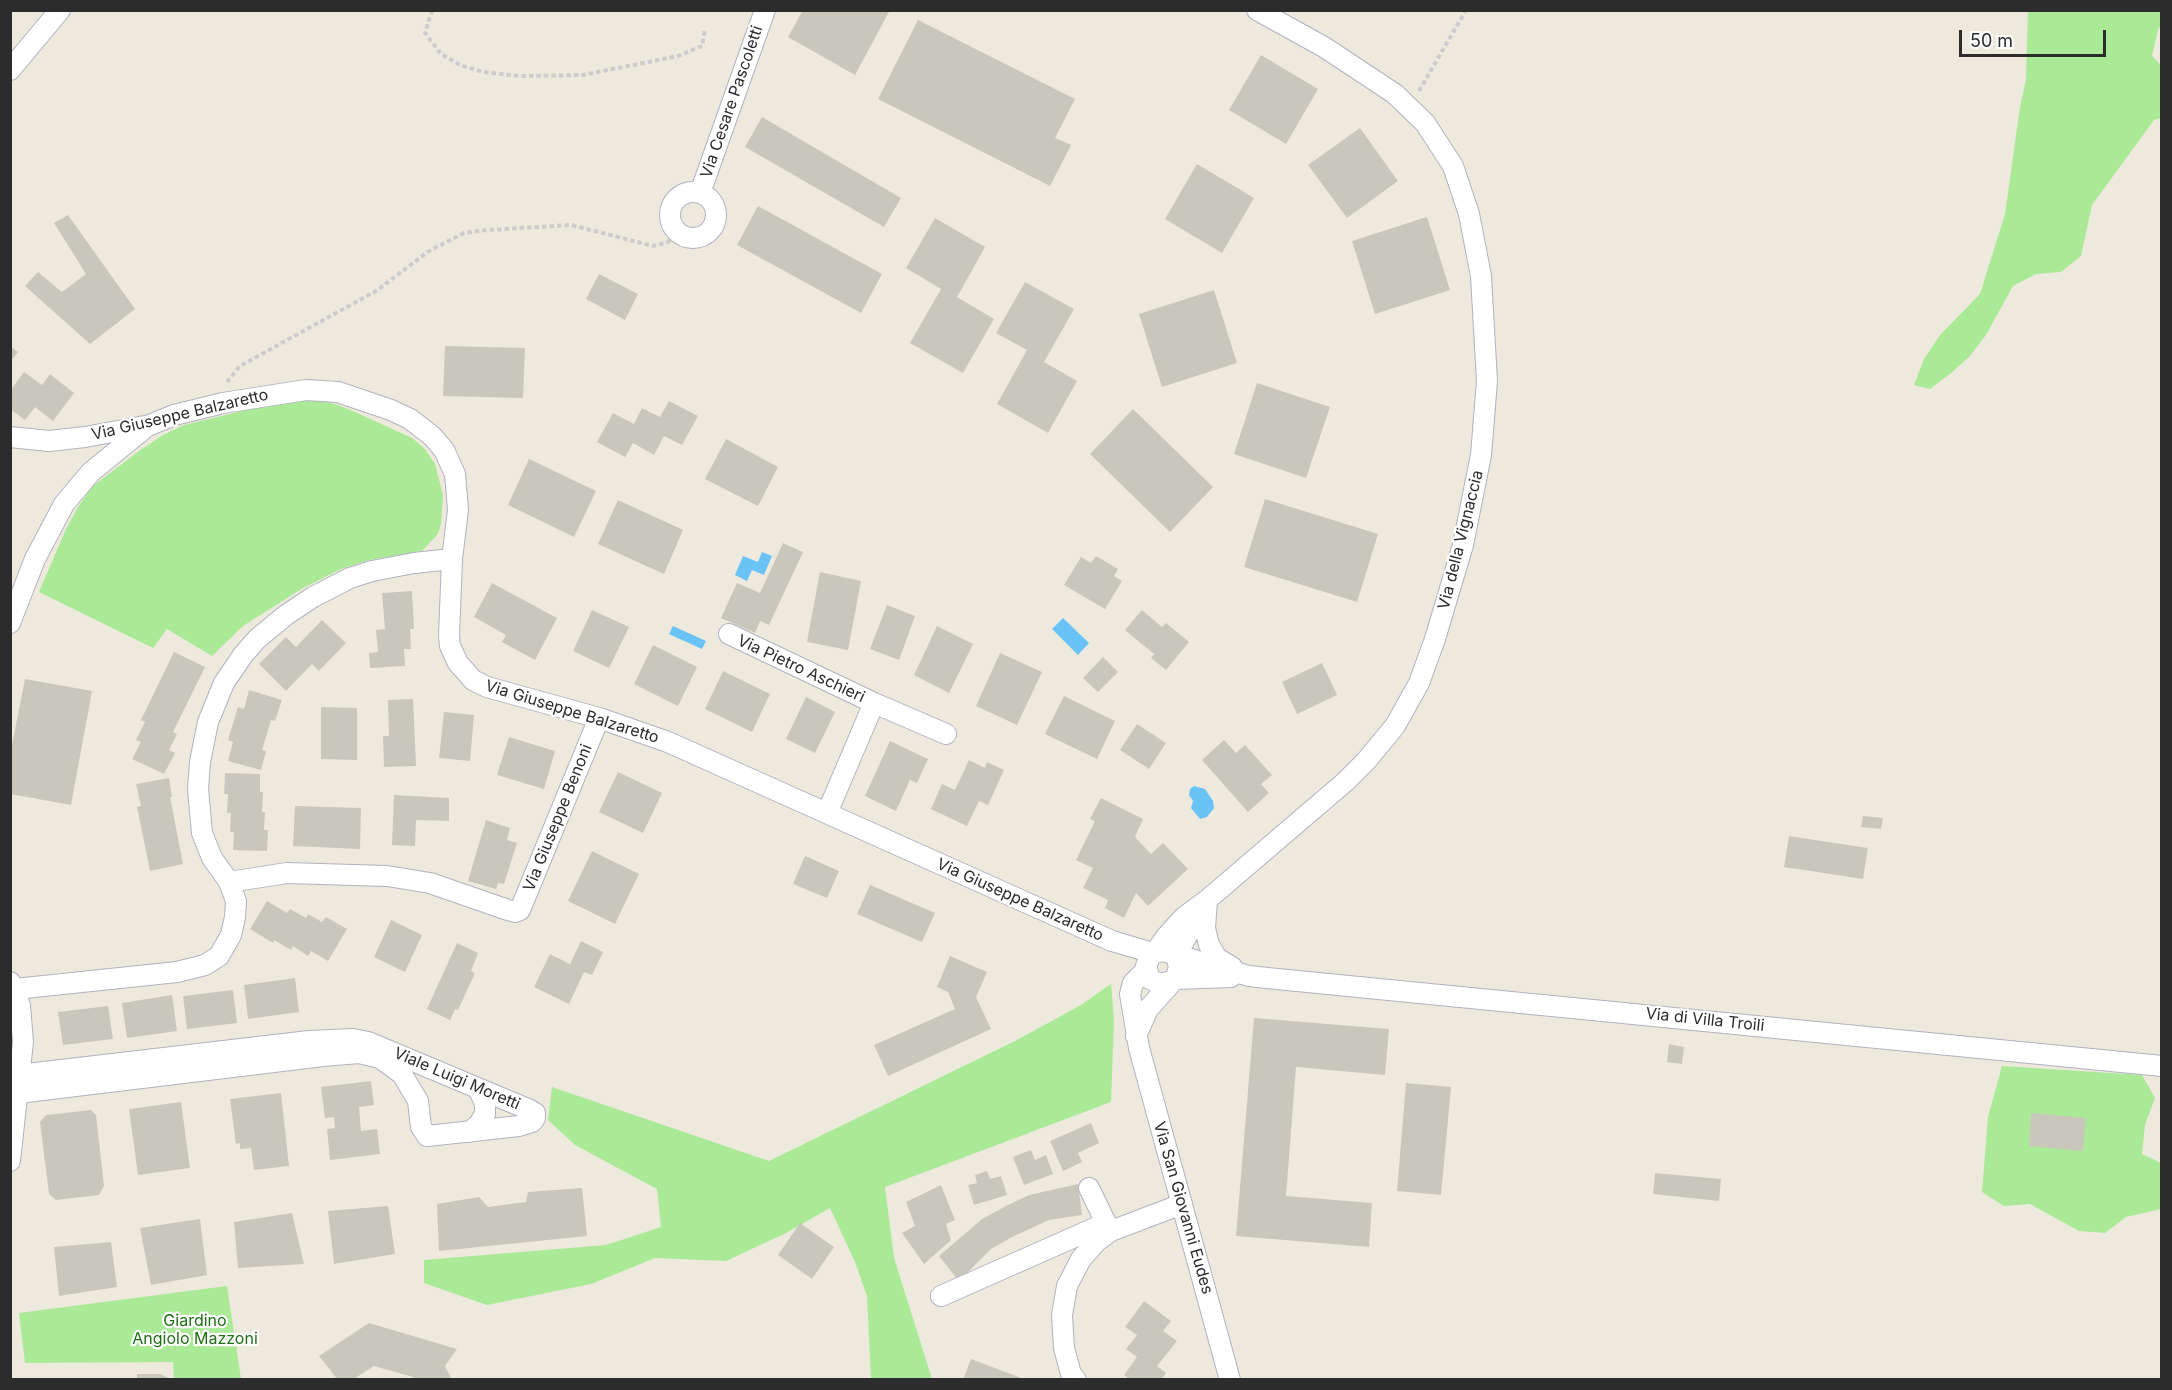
<!DOCTYPE html>
<style>
body{margin:0}
#map{position:relative;width:2172px;height:1390px;overflow:hidden;background:#eee9dd;font-family:Inter,sans-serif}
canvas{display:block}
.frame{position:absolute;inset:0;border:12px solid #2c2c2c;pointer-events:none}
.scale{position:absolute;left:1959px;top:30px;width:147px;height:27px;box-sizing:border-box;border:3px solid #2c2c2c;border-top:0;padding-left:8px;font-size:18px;line-height:21px;white-space:nowrap;color:#2c2c2c;-webkit-text-stroke:4px #fff;paint-order:stroke}
</style>
<div id="map">
<canvas width="2172" height="1390"></canvas>
<div class="frame"></div>
<div class="scale">50 m</div>
</div>
<script>
const context = document.querySelector('canvas').getContext('2d');
context.lineJoin = 'round';
function fill(path, color) { context.fillStyle = color; context.fill(path, 'evenodd'); }
const shape = rows => new Path2D(rows.map(r => 'M' + r).join(''));
function strokePath(path, color, width, dash) { context.strokeStyle = color; context.lineWidth = width; context.lineCap = dash ? 'butt' : 'round'; context.setLineDash(dash || []); context.stroke(path); }
function write(font, color, halo, rows, align = 'center') {
  context.font = font + ' Inter,sans-serif'; context.lineWidth = 4.5; context.setLineDash([]); context.textBaseline = 'middle'; context.strokeStyle = halo; context.fillStyle = color; for (const [text, x, y, turn = 0] of rows) {
    context.save(); context.translate(x, y); context.rotate((+turn || 0) * Math.PI / 180); context.textAlign = isNaN(turn) ? turn : align; if (halo) context.strokeText(text, 0, 0); context.fillText(text, 0, 0); context.restore();
  }
}
fill(shape([
 [2028,11,2161,11,2161,25,2158,30,2152,56,2161,65,2161,118,2154,120,2092,205,2081,256,2061,272,2036,274,2013,286,1986,335,1970,356,1951,373,1930,389,1914,385,1924,359,1940,335,1980,294,2005,214,2020,107,2026,79],
 [315,400,335,404,353,411,412,438,424,448,435,464,443,495,441,524,438,534,422,551,369,560,341,569,303,588,243,626,212,656,167,629,153,648,39,592,66,529,78,507,93,486,139,451,163,435,184,425,280,402],
 [1111,984,1114,1021,1111,1102,885,1187,894,1258,932,1379,871,1379,867,1296,855,1262,830,1208,786,1233,726,1261,655,1258,591,1284,487,1305,424,1283,424,1260,606,1245,661,1227,657,1189,575,1145,548,1120,552,1087,769,1161,1015,1041,1081,1005],
 [2002,1066,2142,1075,2155,1098,2145,1125,2142,1154,2161,1163,2161,1209,2126,1217,2105,1233,2079,1231,2030,1204,2004,1206,1982,1192,1988,1117],
 [227,1286,241,1379,174,1379,173,1362,25,1363,19,1313]
]), '#aae996');
fill(shape([
 [762,552,772,556,764,575,752,570,747,581,735,575,743,556,758,562],
 [1063,618,1089,643,1078,655,1052,629],
 [673,626,706,641,702,649,669,634],
 [1194,786,1205,789,1213,801,1214,808,1207,817,1200,819,1191,808,1193,801,1189,795,1190,789]
]), '#6ac3f7');
fill(shape([
 [803,10,890,10,855,75,788,37],
 [918,20,1075,99,1055,138,1071,145,1050,186,878,99],
 [1261,55,1318,89,1286,144,1229,110],
 [762,117,901,198,884,227,745,147],
 [1360,128,1398,181,1347,218,1308,165],
 [1197,164,1254,198,1222,253,1165,219],
 [758,206,882,274,861,313,737,245],
 [68,215,135,309,90,344,25,286,38,272,62,292,86,274,54,223],
 [1427,217,1450,290,1375,314,1352,241],
 [935,218,985,247,957,297,994,319,963,373,910,343,941,289,906,268],
 [599,274,638,294,625,320,586,299],
 [1025,282,1074,309,1044,362,1077,381,1048,433,997,404,1027,350,996,333],
 [1214,290,1237,363,1162,387,1139,314],
 [10,346,18,352,10,362],
 [445,346,525,348,523,398,443,396],
 [24,372,42,385,50,374,74,393,53,421,35,407,25,420,10,409,10,391],
 [1257,383,1330,407,1306,478,1234,454],
 [669,401,698,416,682,445,664,436,654,455,633,443,625,457,597,442,613,413,634,424,642,408,660,417],
 [1133,409,1213,487,1170,532,1090,454],
 [726,439,778,467,758,506,705,479],
 [529,459,596,491,574,537,508,505],
 [1265,499,1378,534,1357,602,1244,567],
 [618,500,683,530,664,574,598,544],
 [783,543,803,552,769,625,760,621,755,633,721,618,737,583,760,593],
 [1096,556,1118,569,1114,576,1122,581,1105,609,1064,585,1081,557,1091,563],
 [820,572,861,581,848,650,807,642],
 [492,583,557,618,535,660,502,642,506,635,474,617],
 [412,591,414,629,410,629,411,649,404,649,405,666,370,668,369,653,378,652,376,630,385,629,382,593],
 [887,605,915,616,899,660,870,649],
 [592,610,629,627,609,668,573,651],
 [1142,610,1162,627,1166,623,1189,642,1166,670,1151,658,1154,654,1125,630],
 [322,620,346,643,319,671,312,664,286,691,259,664,286,637,296,647],
 [937,626,973,644,949,693,914,675],
 [653,645,697,667,678,706,634,684],
 [174,652,205,667,173,732,177,734,169,750,175,753,164,774,132,759,141,742,136,740,145,722,141,720],
 [1000,653,1042,672,1017,725,976,706],
 [1103,657,1118,672,1098,692,1083,678],
 [1322,663,1337,695,1297,714,1282,682],
 [723,671,770,694,752,732,705,709],
 [25,679,92,691,71,805,10,794,10,755],
 [249,690,282,700,275,721,271,720,262,750,266,751,261,770,228,761,233,742,228,740,238,707,244,709],
 [1064,696,1115,721,1097,759,1045,734],
 [806,697,835,712,815,753,786,739],
 [413,699,416,766,384,767,383,736,389,736,388,700],
 [321,707,357,708,357,760,321,759],
 [444,712,474,715,470,761,439,758],
 [1137,724,1166,743,1149,769,1120,750],
 [509,737,555,751,544,789,497,775],
 [1224,740,1236,753,1245,745,1272,775,1261,784,1269,793,1248,812,1202,760],
 [890,741,928,759,917,783,910,780,896,811,865,796],
 [969,760,985,768,987,762,1004,770,988,805,979,801,967,826,931,809,942,784,955,790],
 [618,772,662,793,643,833,599,812],
 [225,773,260,774,260,792,263,792,262,812,265,812,264,830,268,830,267,851,233,850,234,832,230,832,231,813,227,813,228,794,224,794],
 [169,778,172,797,170,797,183,864,150,871,137,807,141,806,136,784],
 [394,795,449,798,449,821,416,820,415,846,392,845],
 [1101,798,1143,819,1135,837,1151,854,1163,843,1188,869,1148,906,1136,893,1124,918,1105,908,1108,900,1083,888,1093,868,1076,860,1095,821,1090,819],
 [295,806,361,808,360,849,293,846],
 [1863,816,1883,818,1881,829,1861,827],
 [486,820,510,828,507,840,517,843,504,884,498,883,496,889,468,881],
 [1789,836,1868,848,1863,879,1784,867],
 [592,851,639,874,615,924,568,901],
 [805,856,839,871,827,898,793,884],
 [870,885,935,913,922,942,857,914],
 [267,901,287,913,290,909,306,918,308,914,322,922,326,917,347,929,328,961,311,951,308,956,293,946,291,950,274,940,273,943,250,929],
 [391,920,422,935,405,972,374,957],
 [581,941,603,952,592,975,584,972,569,1004,534,987,550,954,570,964],
 [457,943,478,953,471,971,475,973,458,1010,455,1009,450,1020,427,1009],
 [950,956,987,972,976,997,991,1029,888,1076,874,1045,955,1009,948,992,937,987],
 [295,978,299,1012,248,1019,244,985],
 [233,990,237,1023,187,1029,183,996],
 [172,995,177,1031,127,1038,122,1003],
 [108,1006,113,1039,63,1045,58,1012],
 [1254,1018,1389,1029,1385,1075,1296,1067,1286,1196,1372,1203,1369,1247,1236,1236],
 [1669,1044,1684,1047,1682,1064,1667,1062],
 [371,1081,374,1105,359,1107,361,1131,377,1129,380,1154,330,1160,327,1129,335,1128,334,1117,325,1118,321,1087],
 [1406,1083,1451,1087,1441,1195,1397,1191],
 [281,1093,289,1166,254,1170,251,1148,240,1149,240,1143,236,1144,230,1099],
 [181,1102,190,1168,138,1175,129,1109],
 [91,1110,96,1115,104,1186,99,1195,56,1200,49,1194,40,1122,46,1115],
 [2031,1113,2086,1118,2083,1151,2029,1146],
 [1091,1123,1099,1143,1078,1153,1082,1162,1063,1171,1050,1141],
 [1031,1150,1035,1160,1046,1155,1053,1174,1024,1185,1013,1157],
 [987,1171,990,1179,1001,1176,1007,1195,974,1205,968,1185,977,1183,975,1175],
 [1655,1173,1721,1179,1719,1201,1653,1194],
 [1078,1184,1082,1215,1049,1220,1012,1237,991,1249,959,1281,939,1256,982,1219,1006,1206,1029,1195],
 [941,1185,955,1220,946,1224,951,1240,924,1264,902,1233,915,1226,906,1202],
 [582,1188,587,1236,439,1251,437,1204,479,1197,488,1207,526,1202,528,1192],
 [388,1206,395,1254,334,1264,328,1211],
 [292,1213,304,1264,238,1268,234,1222],
 [200,1219,207,1275,151,1285,140,1228],
 [800,1223,834,1247,812,1279,778,1255],
 [111,1242,117,1287,59,1296,54,1247],
 [1144,1301,1171,1321,1163,1331,1177,1341,1157,1366,1166,1373,1161,1380,1130,1380,1124,1375,1137,1357,1126,1349,1137,1335,1125,1327],
 [369,1323,457,1349,445,1366,452,1380,414,1380,413,1377,374,1366,352,1380,338,1380,319,1356],
 [971,1359,1024,1379,1024,1380,963,1380],
 [137,1374,160,1374,173,1380,137,1380]
]), '#c9c7bc');
const minor = shape([
 [10,70,60,10],
 '670 215a23 23 0 1 1 46 0a23 23 0 1 1-46 0Z',
 [700,193,765,10],
 [10,437,49,441,85,437,150,425,174,415,223,403,306,390,338,392,391,410,410,419,432,436,444,450,455,474,458,510,452,559,449,636,450,646,458,663,473,680,487,687,599,718,668,742,1112,941,1153,953],
 [10,623,35,559,64,504,91,472,145,428],
 [729,634,874,703,946,734],
 [827,813,874,703],
 [229,882,287,873,387,876,430,883,508,910,515,912,520,910,599,718],
 [1207,900,1205,928,1209,945,1217,958,1232,967],
 [1155,953,1165,938,1184,917,1207,900,1345,782,1366,761,1395,726,1419,683,1435,639,1463,545,1481,455,1487,381,1481,276,1469,214,1453,166,1425,123,1395,94,1324,47,1257,10],
 [1176,956,1204,905],
 [1177,958,1191,959,1249,976,1267,978,2162,1066],
 [1146,970,1133,983,1130,994,1139,1048,1230,1380],
 [1175,979,1231,977],
 [10,982,15,989,20,1006,23,1042,10,1161],
 [15,989,177,972,205,965,219,956,231,935,235,917,236,901,229,882,212,858,202,833,198,789,200,762,208,722,224,683,243,655,257,639,286,615,313,597,350,578,372,571,414,563,452,559],
 [1136,1036,1148,1009,1175,979,1179,968,1177,958,1171,953,1160,951,1151,955,1146,966,1150,979,1160,984,1172,981],
 [10,1076,309,1041,353,1039,368,1042,530,1110,535,1113,535,1118,532,1122,519,1126,427,1136,421,1127,418,1101,402,1074,380,1058,359,1053,323,1056,10,1094],
 [469,1132,479,1124,485,1114,485,1104,479,1090],
 [1089,1188,1106,1223],
 [941,1296,1106,1223,1108,1226],
 [1076,1380,1071,1374,1064,1348,1062,1315,1067,1286,1081,1259,1097,1241,1111,1231,1182,1204]
]);
strokePath(minor, '#b1b2c0', 22);
strokePath(shape([
 [432,10,425,33,441,54,460,65,483,72,521,76,583,75,678,56,702,46,705,29],
 [1419,91,1466,10],
 [227,382,240,366,376,291,429,251,464,233,487,230,571,225,653,246,668,242,678,232]
]), '#ccc', 4, [4.5, 3]);
strokePath(minor, '#fff', 20);
write('16px', '#2c2c2c', '#fff', [
 ["Via Cesare Pascoletti",732,102,-71],
 ["Via Giuseppe Balzaretto",180,415,-13],
 ["Via della Vignaccia",1461,540,-76],
 ["Via Pietro Aschieri",801,669,25],
 ["Via Giuseppe Balzaretto",572,712,17],
 ["Via Giuseppe Benoni",558,818,-68],
 ["Via Giuseppe Balzaretto",1020,900,24],
 ["Via di Villa Troili",1705,1020,6],
 ["Viale Luigi Moretti",457,1079,23],
 ["Via San Giovanni Eudes",1183,1208,74]
]);
write('16px', '#1f6f15', '#fff', [
 ["Giardino",195,1321],
 ["Angiolo Mazzoni",195,1339]
]);
</script>
